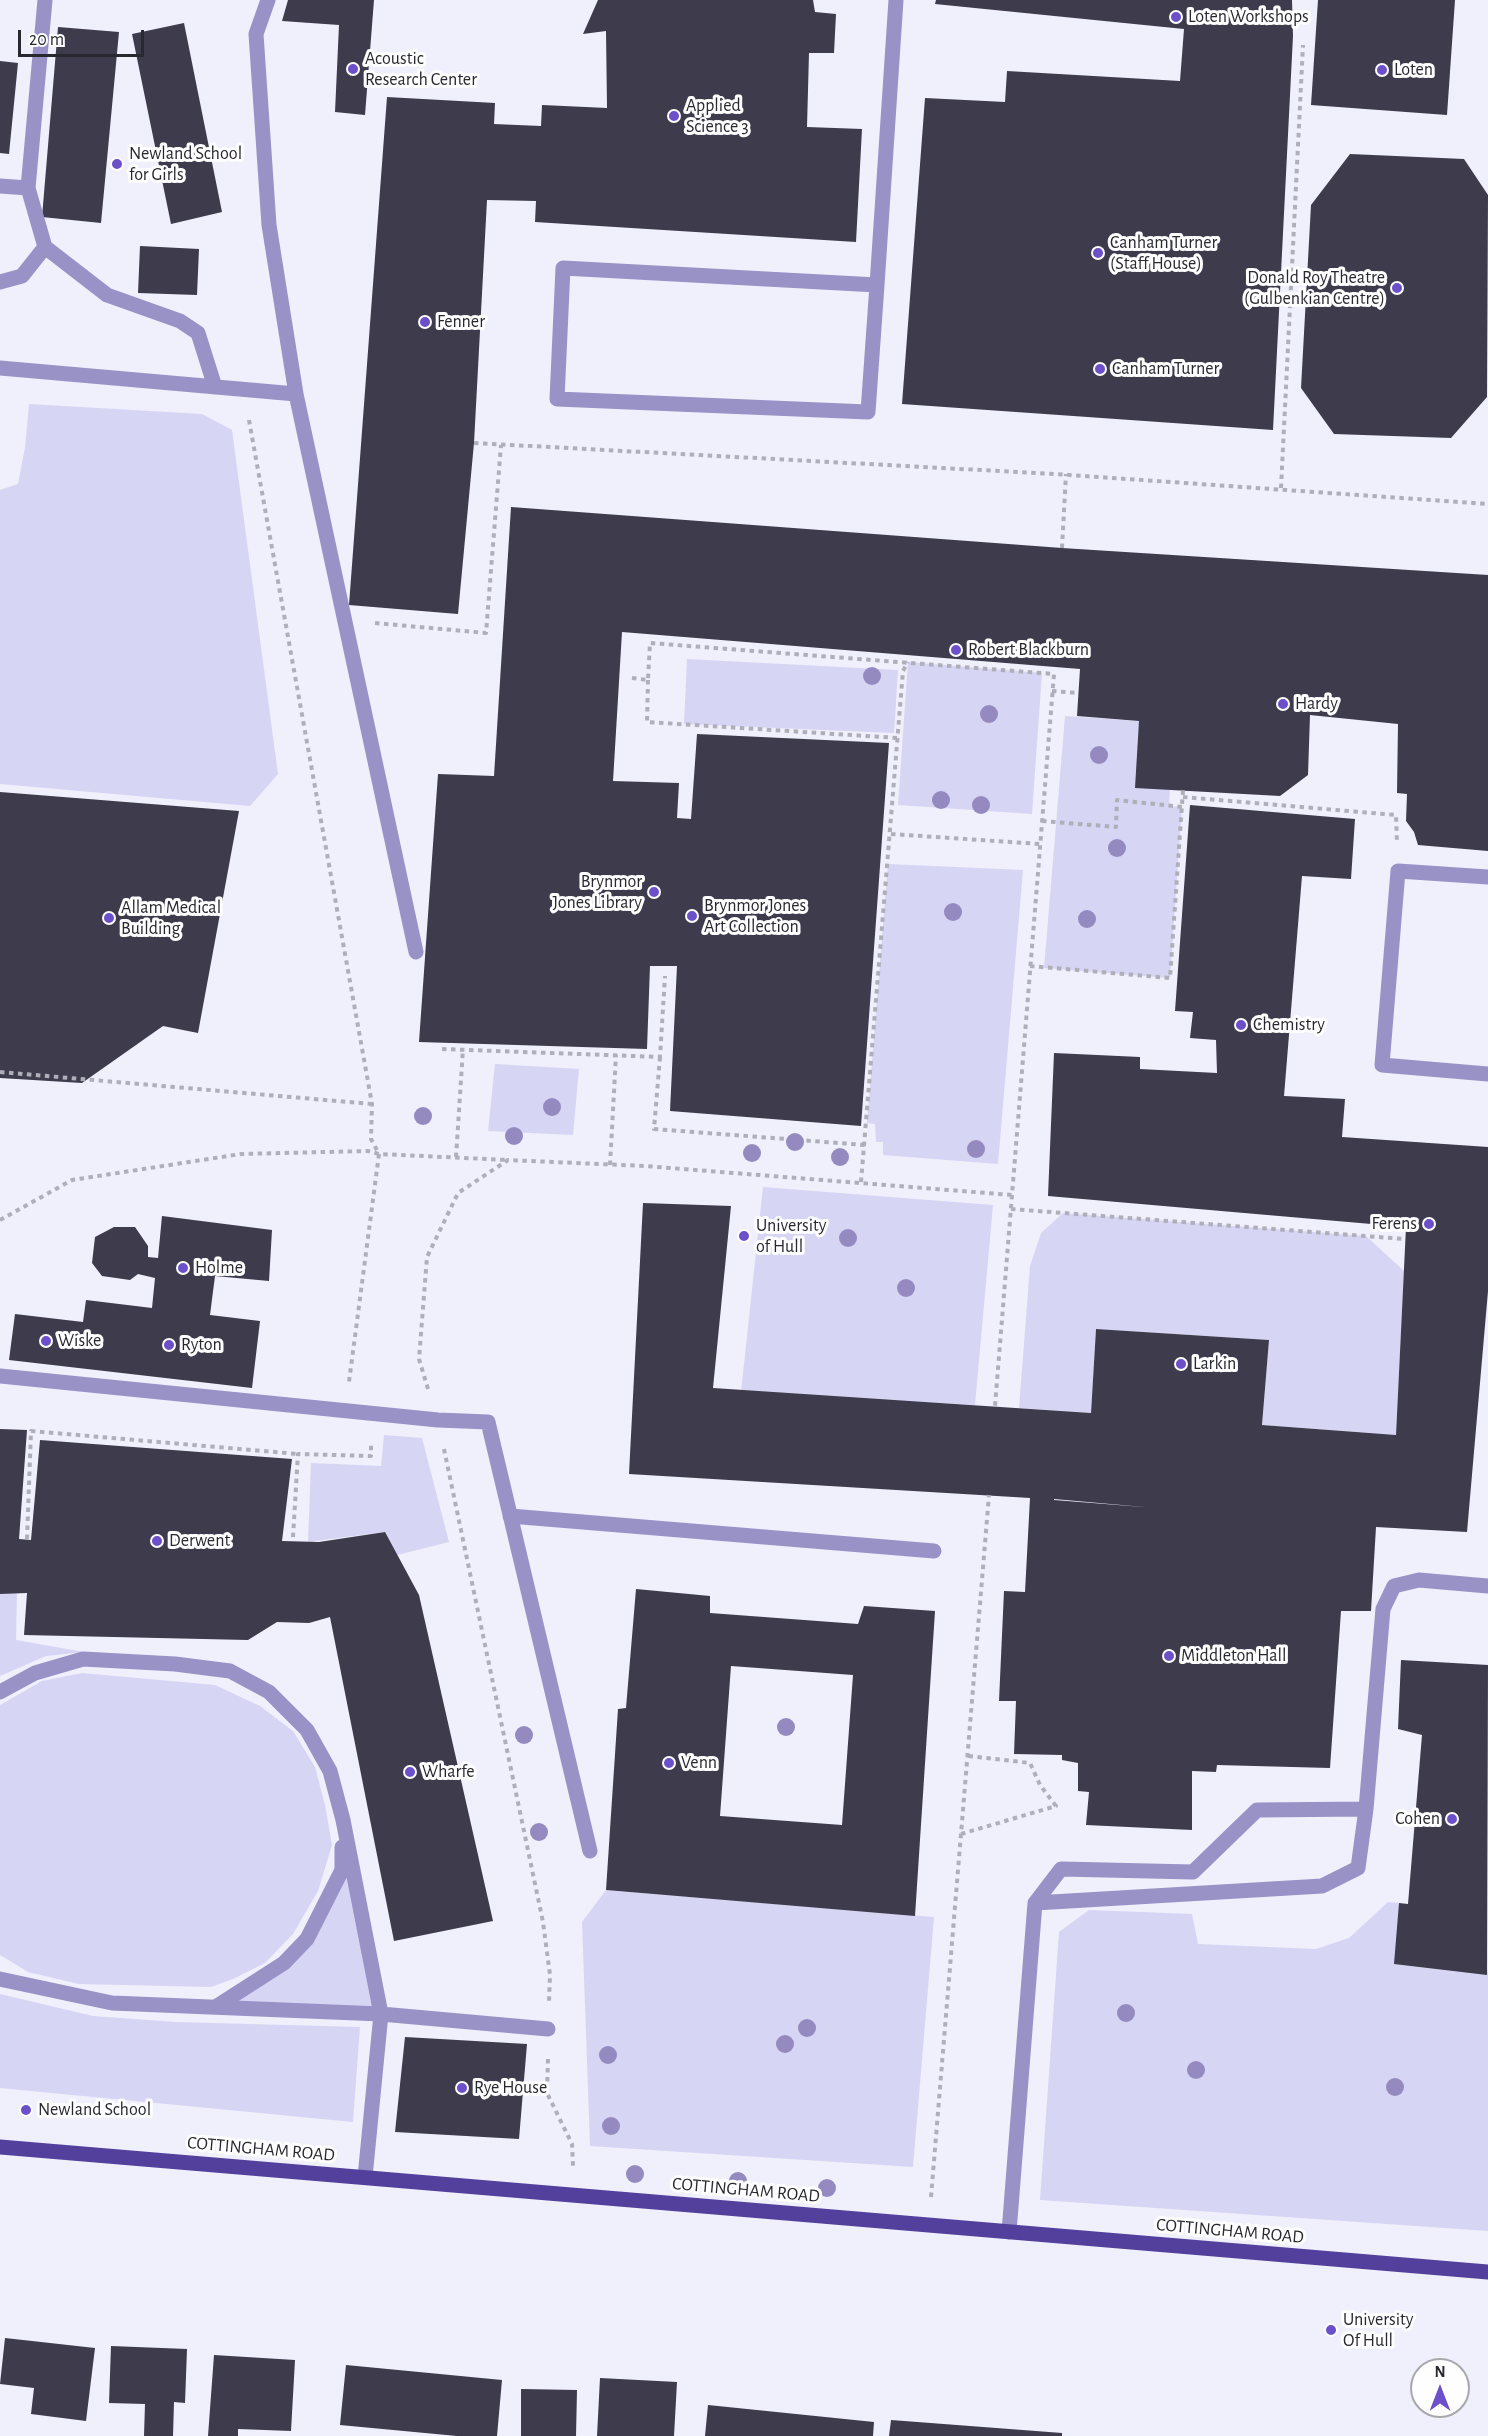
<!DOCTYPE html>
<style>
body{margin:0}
#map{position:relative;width:1488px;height:2436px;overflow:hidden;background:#f0effc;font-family:"Alegreya Sans",sans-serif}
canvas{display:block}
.north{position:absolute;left:1410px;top:2358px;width:60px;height:60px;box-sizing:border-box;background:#fefefe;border:2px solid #a8a8ac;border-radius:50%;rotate:0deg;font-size:16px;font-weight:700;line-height:24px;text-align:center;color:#282830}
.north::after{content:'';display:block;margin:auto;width:21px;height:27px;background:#6b50c9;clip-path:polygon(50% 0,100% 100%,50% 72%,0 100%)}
.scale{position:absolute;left:18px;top:30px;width:126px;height:27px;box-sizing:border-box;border:3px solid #282830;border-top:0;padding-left:8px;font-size:18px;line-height:21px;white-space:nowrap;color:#282830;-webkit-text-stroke:4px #fefefe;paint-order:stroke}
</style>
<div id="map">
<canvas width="1488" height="2436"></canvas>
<div class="north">N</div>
<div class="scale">20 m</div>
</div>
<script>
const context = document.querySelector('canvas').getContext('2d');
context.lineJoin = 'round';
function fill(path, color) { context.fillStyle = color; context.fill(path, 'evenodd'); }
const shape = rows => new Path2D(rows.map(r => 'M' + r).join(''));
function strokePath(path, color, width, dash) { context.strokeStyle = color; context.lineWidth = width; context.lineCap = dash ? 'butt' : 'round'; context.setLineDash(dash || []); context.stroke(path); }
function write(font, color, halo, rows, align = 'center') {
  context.font = font + ' "Alegreya Sans",sans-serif'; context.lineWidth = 6; context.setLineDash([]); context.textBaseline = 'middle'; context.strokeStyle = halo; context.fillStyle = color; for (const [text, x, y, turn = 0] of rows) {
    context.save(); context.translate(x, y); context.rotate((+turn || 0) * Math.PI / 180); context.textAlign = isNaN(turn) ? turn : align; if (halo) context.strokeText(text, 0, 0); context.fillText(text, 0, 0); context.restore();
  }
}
fill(shape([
 [29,404,202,414,232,430,278,774,250,806,0,784,0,490,18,484,25,448],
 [687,659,898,670,894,733,684,724],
 [908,662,1042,673,1032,814,898,805],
 [1065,716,1139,721,1170,790,1169,806,1182,807,1170,978,1044,968],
 [888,864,1023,870,998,1164,883,1155,883,1142,876,1142,875,1124,867,1123],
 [495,1064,579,1069,573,1135,488,1131],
 [763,1187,993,1205,975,1405,741,1392],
 [1063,1213,1366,1236,1404,1271,1396,1435,1262,1425,1269,1340,1096,1329,1091,1413,1019,1408,1030,1266,1041,1233],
 [384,1435,422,1438,449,1542,397,1555,384,1532,308,1542,311,1463,381,1466],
 [17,1592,16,1640,84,1652,46,1656,0,1676,0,1594],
 [82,1673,215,1685,260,1706,293,1731,315,1767,325,1805,332,1845,318,1891,293,1934,265,1963,233,1979,211,1987,79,1984,28,1972,0,1955,0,1705,42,1681],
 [343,1820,381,2014,217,2006,284,1963,342,1870],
 [606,1890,934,1917,913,2167,590,2146,582,1922],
 [1388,1902,1399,1903,1487,1974,1488,1968,1488,2231,1040,2200,1059,1932,1089,1910,1192,1914,1198,1944,1316,1949,1349,1938],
 [0,1994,93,2016,176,2022,360,2027,353,2122,0,2088]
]), '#d7d5f4');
fill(shape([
 [288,0,374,0,365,115,335,112,339,25,282,21],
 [598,0,813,0,815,12,836,14,834,53,809,53,807,127,862,129,856,242,535,222,536,201,487,200,474,443,458,614,349,605,387,97,495,103,494,124,541,126,542,105,607,108,606,31,583,34],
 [936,0,1292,0,1293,36,1273,430,902,404,925,98,1005,102,1007,71,1180,81,1184,29,935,4],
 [1318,0,1455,0,1447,115,1311,105],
 [184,23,222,212,171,224,132,34],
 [58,27,119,32,101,223,42,217],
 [0,61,18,63,9,154,0,153],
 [1350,154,1464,159,1488,195,1487,397,1451,438,1334,434,1301,388,1311,205],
 [140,246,199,249,197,295,138,293],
 [511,507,1062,548,1488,575,1488,851,1418,845,1414,832,1406,821,1407,794,1397,793,1398,724,1310,715,1308,775,1280,796,1135,788,1139,721,1077,716,1080,669,622,632,613,781,679,783,677,818,691,819,697,734,889,743,861,1126,670,1111,677,966,650,966,647,1049,419,1042,438,774,494,776],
 [0,792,239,811,198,1033,163,1026,82,1083,0,1078],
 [1190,805,1355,819,1351,879,1302,876,1284,1096,1345,1099,1342,1137,1488,1147,1488,1291,1467,1532,1376,1527,1371,1611,1341,1611,1330,1768,1217,1765,1216,1772,1192,1771,1192,1830,1086,1825,1089,1792,1078,1791,1078,1763,1062,1760,1062,1755,1014,1754,1016,1701,999,1701,1004,1591,1025,1592,1030,1498,629,1474,643,1203,731,1206,713,1388,1091,1413,1096,1329,1269,1340,1262,1425,1396,1435,1406,1227,1048,1196,1054,1053,1140,1057,1140,1069,1217,1073,1216,1040,1190,1038,1193,1012,1175,1011],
 [1054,1499,1144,1507,1143,1507,1054,1500],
 [162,1216,272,1230,269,1281,215,1276,210,1315,260,1321,252,1388,9,1360,15,1314,83,1322,86,1300,152,1308,155,1278,138,1274,130,1280,102,1276,92,1263,95,1237,114,1227,135,1227,148,1246,148,1257,158,1258],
 [0,1429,27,1430,19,1539,31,1540,40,1440,292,1459,282,1541,319,1542,385,1532,419,1595,493,1921,394,1941,330,1617,309,1623,277,1622,248,1640,24,1635,27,1593,0,1594],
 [636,1589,710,1596,710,1613,858,1624,864,1606,935,1611,915,1916,606,1890,618,1709,626,1708],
 [731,1666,853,1675,842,1825,720,1816],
 [1401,1660,1488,1665,1487,1975,1394,1964,1399,1903,1408,1904,1422,1735,1398,1729],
 [405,2037,527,2044,519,2139,395,2132],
 [5,2338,95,2348,86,2421,31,2414,34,2388,0,2384],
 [111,2346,187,2349,185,2403,174,2402,173,2436,144,2436,145,2404,109,2403],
 [214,2355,295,2360,291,2431,238,2429,238,2436,208,2436],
 [346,2365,502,2380,497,2436,457,2436,340,2425],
 [600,2378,677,2382,674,2436,597,2436],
 [521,2389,577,2390,576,2436,521,2436],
 [708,2405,874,2422,873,2436,705,2436],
 [891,2420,1062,2433,1062,2436,889,2436]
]), '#3d3b4c');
strokePath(shape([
 [249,420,372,1104,371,1139,379,1154,349,1382],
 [474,443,1055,474,1488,504],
 [1281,488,1303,45],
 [1062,548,1066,474],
 [375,623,486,633,501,445],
 [632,678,648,680,650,643,1054,674,995,1406],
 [648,680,647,722,898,738],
 [1052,691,1078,693],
 [1183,797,1396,815,1397,843],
 [1042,821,1116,827,1117,800,1182,807],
 [891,834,1040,844],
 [1030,966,1170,978,1183,790],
 [442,1049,660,1057,665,976],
 [660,1057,654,1129,865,1145],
 [0,1072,372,1104],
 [456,1157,463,1049],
 [610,1165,616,1055],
 [861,1182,903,671,908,662],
 [1011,1209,1404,1239],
 [0,1220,72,1180,241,1154,368,1151,379,1154,508,1160],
 [428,1389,419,1359,427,1257,458,1193,508,1160,645,1166,1012,1195],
 [444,1449,543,1922,550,1975,549,2001],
 [293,1537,298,1454,371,1456,371,1442],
 [27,1539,31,1431,298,1454],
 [961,1834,1056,1806,1040,1785,1030,1763,968,1756],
 [548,2059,547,2093,572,2144,573,2166],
 [931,2197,989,1495]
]), '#afafba', 4, [4.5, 4.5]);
strokePath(shape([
 [45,0,28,188,45,247,107,295,180,321,198,333,215,387],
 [0,186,28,188],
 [0,282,22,276,45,247],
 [877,285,563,268,557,399,868,412,877,285,896,0],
 [0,368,296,394,269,225,256,34,268,0],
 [296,394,416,952],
 [1488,877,1398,871,1382,1065,1488,1074],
 [0,1376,438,1420,488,1422,590,1851],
 [510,1516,934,1551],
 [0,1692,35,1673,83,1659,175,1664,230,1671,269,1692,307,1730,330,1771,343,1820,381,2014,365,2177],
 [1035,1903,1322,1886,1358,1868,1366,1809,1383,1609,1394,1586,1419,1580,1488,1586],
 [0,1979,112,2003,381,2014,548,2029],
 [217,2006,284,1963,307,1939,342,1870,342,1847],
 [1009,2232,1035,1903,1061,1869,1193,1872,1257,1810,1366,1809]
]), '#9892c6', 15);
strokePath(shape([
 [0,2147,1488,2272]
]), '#53409c', 15);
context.fillStyle = '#958ac0';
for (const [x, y] of [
 [872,676],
 [989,714],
 [1099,755],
 [941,800],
 [981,805],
 [1117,848],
 [953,912],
 [1087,919],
 [552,1107],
 [423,1116],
 [514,1136],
 [795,1142],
 [976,1149],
 [752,1153],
 [840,1157],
 [848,1238],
 [906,1288],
 [786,1727],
 [524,1735],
 [539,1832],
 [1126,2013],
 [807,2028],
 [785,2044],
 [608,2055],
 [1196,2070],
 [1395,2087],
 [611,2126],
 [635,2174],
 [738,2181],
 [827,2188]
]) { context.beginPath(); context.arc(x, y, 9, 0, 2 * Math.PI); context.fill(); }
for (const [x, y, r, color] of [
 [1176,17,6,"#6b50c9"],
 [353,69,6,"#6b50c9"],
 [1382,70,6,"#6b50c9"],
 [674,116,6,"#6b50c9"],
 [117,164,6,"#6b50c9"],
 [1098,253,6,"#6b50c9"],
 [1397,288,6,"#6b50c9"],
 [425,322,6,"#6b50c9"],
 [1100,369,6,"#6b50c9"],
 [956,650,6,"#6b50c9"],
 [1283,704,6,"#6b50c9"],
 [654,892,6,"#6b50c9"],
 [692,916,6,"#6b50c9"],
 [109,918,6,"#6b50c9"],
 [1241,1025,6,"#6b50c9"],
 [1429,1224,6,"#6b50c9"],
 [744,1236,6,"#6b50c9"],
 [183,1268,6,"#6b50c9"],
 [46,1341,6,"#6b50c9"],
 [169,1345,6,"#6b50c9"],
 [1181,1364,6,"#6b50c9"],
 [157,1541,6,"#6b50c9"],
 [1169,1656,6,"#6b50c9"],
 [669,1763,6,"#6b50c9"],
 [410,1772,6,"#6b50c9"],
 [1452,1819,6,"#6b50c9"],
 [462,2088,6,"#6b50c9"],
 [26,2110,6,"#6b50c9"],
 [1331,2330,6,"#6b50c9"]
]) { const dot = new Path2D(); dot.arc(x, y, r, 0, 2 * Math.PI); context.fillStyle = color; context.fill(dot); strokePath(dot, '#fefefe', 2); }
write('18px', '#282830', '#fefefe', [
 ["Loten Workshops",1188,17],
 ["Acoustic",365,59],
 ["Research Center",365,80],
 ["Loten",1394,70],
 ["Applied",686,106],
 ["Science 3",686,127],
 ["Newland School",129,154],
 ["for Girls",129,175],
 ["Canham Turner",1110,243],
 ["(Staff House)",1110,264],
 ["Donald Roy Theatre",1385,278,"right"],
 ["(Gulbenkian Centre)",1385,299,"right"],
 ["Fenner",437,322],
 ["Canham Turner",1112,369],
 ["Robert Blackburn",968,650],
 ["Hardy",1295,704],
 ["Brynmor",642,882,"right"],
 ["Jones Library",642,903,"right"],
 ["Brynmor Jones",704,906],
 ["Art Collection",704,927],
 ["Allam Medical",121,908],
 ["Building",121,929],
 ["Chemistry",1253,1025],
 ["Ferens",1417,1224,"right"],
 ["University",756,1226],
 ["of Hull",756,1247],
 ["Holme",195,1268],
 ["Wiske",58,1341],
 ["Ryton",181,1345],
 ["Larkin",1193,1364],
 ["Derwent",169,1541],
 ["Middleton Hall",1181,1656],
 ["Venn",681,1763],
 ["Wharfe",422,1772],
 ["Cohen",1440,1819,"right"],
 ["Rye House",474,2088],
 ["Newland School",38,2110],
 ["University",1343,2320],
 ["Of Hull",1343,2341]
], 'left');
write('18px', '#282830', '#fefefe', [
 ["COTTINGHAM ROAD",261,2149,5],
 ["COTTINGHAM ROAD",746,2190,5],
 ["COTTINGHAM ROAD",1230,2231,5]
]);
</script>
